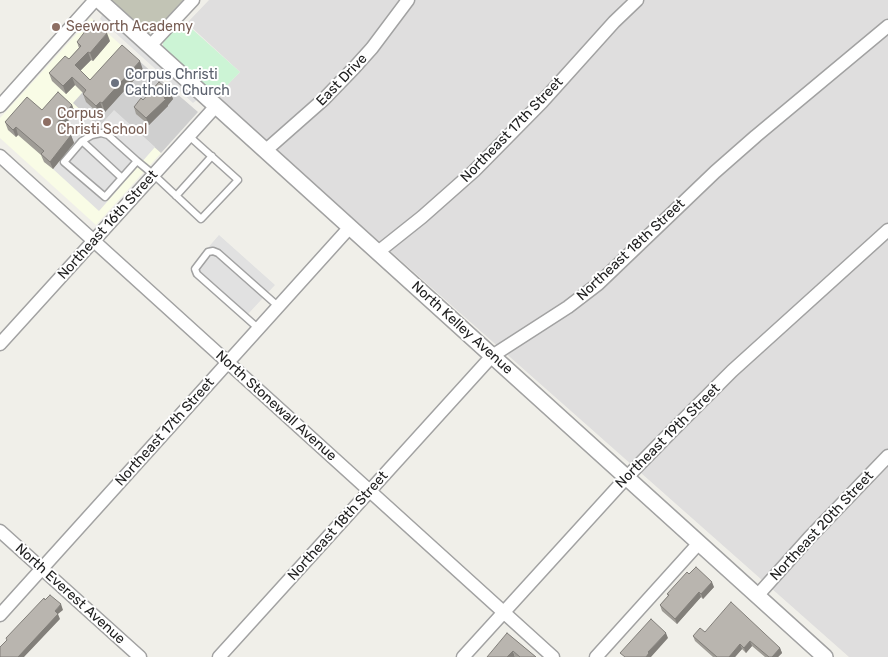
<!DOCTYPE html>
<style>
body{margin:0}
canvas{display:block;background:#f0efe9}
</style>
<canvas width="888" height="657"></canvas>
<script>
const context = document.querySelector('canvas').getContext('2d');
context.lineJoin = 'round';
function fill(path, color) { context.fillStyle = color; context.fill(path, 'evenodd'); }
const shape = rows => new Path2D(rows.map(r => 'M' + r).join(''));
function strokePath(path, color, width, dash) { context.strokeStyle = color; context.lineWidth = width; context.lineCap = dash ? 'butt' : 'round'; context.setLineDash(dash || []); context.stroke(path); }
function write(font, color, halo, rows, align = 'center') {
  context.font = font + ' Rubik,sans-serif'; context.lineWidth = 4; context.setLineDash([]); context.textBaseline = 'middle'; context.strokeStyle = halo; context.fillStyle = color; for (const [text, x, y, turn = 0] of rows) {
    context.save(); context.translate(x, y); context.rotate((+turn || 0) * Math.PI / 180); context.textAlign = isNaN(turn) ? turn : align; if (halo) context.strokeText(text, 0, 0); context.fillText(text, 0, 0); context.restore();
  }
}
fill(shape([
 [209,0,888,0,888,657,849,657,216,97,240,72,187,23]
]), '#dfdede');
fill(shape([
 [91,18,123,47,114,110,161,153,96,225,0,138,0,118]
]), '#f9fce6');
fill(shape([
 [123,47,198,112,161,153,114,111,99,127,73,103]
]), '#cfcfcf');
fill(shape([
 [109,0,183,0,154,32,147,34]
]), '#c2c4b5');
fill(shape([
 [182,20,240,72,216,97,163,48,163,41]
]), '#ccf4d5');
fill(shape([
 [103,13,198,99,193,103,100,19],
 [78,108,99,127,114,110,155,147,99,211,53,169,74,144,59,131],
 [219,235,275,285,248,314,193,265]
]), '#e1e1e1');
const service = shape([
 [82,141,122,178],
 [137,161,105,197,64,162,82,141,92,135,101,133,108,135,137,161,154,175,201,219,238,180,189,136],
 [176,196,212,156],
 [259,329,197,274,195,269,208,252,213,251,218,253,279,307]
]);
const minor = shape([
 [150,46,193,0],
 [0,106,95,0],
 [265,151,324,99,354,68,372,48,408,0],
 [0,156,553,657],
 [378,252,422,217,474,171,542,102,614,22,637,0],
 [0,344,216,106],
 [0,531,140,657],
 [757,596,809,538,888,456],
 [0,615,350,227],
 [219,657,492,356,568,307,598,284,715,172,756,136,888,26],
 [463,657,626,478,675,428,732,371,888,230],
 [596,657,699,543]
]);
const tertiary = shape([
 [99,0,825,657]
]);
strokePath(service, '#a2a2a2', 9);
strokePath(minor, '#a2a2a2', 15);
strokePath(tertiary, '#a2a2a2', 18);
strokePath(service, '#fff', 6);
strokePath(minor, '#fff', 12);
strokePath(tertiary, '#fff', 15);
fill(shape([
 [110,41,93,61,91,60,80,71,90,80,143,70,105,112,103,110,99,114,86,102,83,94,83,93,75,85,66,94,52,81,49,73,69,59,79,48,77,42],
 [170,91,173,99,168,105,168,106,149,125,136,114,134,107,143,100],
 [72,105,75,113,62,128,71,135,74,143,53,169,44,162,41,155,18,135,16,137,8,130,5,122],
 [689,574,714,587,703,599,701,597,677,624,662,611,660,605,668,596,667,594],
 [705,632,780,648,782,653,778,657,765,657,752,646,746,653,742,649,735,657,713,657,695,641,693,636],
 [507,633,536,657,515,657]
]), '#9f9c96');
fill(shape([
 [107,33,110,41,93,61,90,53],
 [88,52,91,60,78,73,75,65],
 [140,61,143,70,105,112,102,103],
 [72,77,75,85,66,94,63,86],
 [170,91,173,99,168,105,168,106,149,125,146,118],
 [100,102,103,110,99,114,96,106],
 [72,105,75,113,59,131,57,123],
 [16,127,18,135,16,137,13,130],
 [71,135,74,143,53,169,50,162],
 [712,582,714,587,703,599,701,594],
 [699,592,701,597,677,624,675,619],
 [61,604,63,610,58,614,60,619,24,657,18,657,55,611],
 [666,633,668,638,651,657,646,657,648,652],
 [750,641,752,646,746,653,744,648],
 [740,644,742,649,735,657,729,657],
 [780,648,782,653,778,657,772,657],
 [513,651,515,657,507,657]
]), '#827f7a');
const building = shape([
 [94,21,107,33,90,53,88,52,75,65,90,80,122,45,140,61,102,103,100,102,96,106,83,94,86,90,72,77,63,86,49,73,65,56,69,59,81,46,77,42,92,22,93,23,94,21],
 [159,82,170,91,164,98,166,99,146,118,134,107,141,98,143,100,159,82],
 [58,92,72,105,57,123,71,135,50,162,41,154,44,151,16,127,13,130,5,122,27,97,42,110,58,92],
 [696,567,712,582,701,594,699,592,675,619,660,605,669,595,667,594,687,572,689,574,696,567],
 [50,595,61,604,55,611,58,614,18,657,0,657,0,647,7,640,6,638,44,598,45,600,50,595],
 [731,602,780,648,772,657,769,657,750,641,744,648,740,644,729,657,717,657,693,636,700,628,705,632,731,602],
 [651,619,666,633,648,652,649,653,646,657,625,657,620,653,651,619],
 [507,633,536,657,520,657,513,651,507,657,487,657,507,633]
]);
fill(building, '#b9b5af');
strokePath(building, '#827f7a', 1);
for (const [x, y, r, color] of [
 [56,27,5,"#8d6e63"],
 [115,83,5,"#6b7280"],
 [47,122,5,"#8d6e63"]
]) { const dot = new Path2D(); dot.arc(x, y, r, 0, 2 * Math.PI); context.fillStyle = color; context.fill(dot); strokePath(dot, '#fff', 2); }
write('14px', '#785e54', '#fff', [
 ["Seeworth Academy",66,27],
 ["Corpus",57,114],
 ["Christi School",57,130]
], 'left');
write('14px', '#5b616d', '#fff', [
 ["Corpus Christi",125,75],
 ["Catholic Church",125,91]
], 'left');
write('14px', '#212121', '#fff', [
 ["East Drive",342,80,-46],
 ["Northeast 17th Street",512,130,-46],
 ["Northeast 16th Street",108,225,-48],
 ["Northeast 18th Street",631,250,-43],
 ["North Kelley Avenue",462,328,42],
 ["North Stonewall Avenue",276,406,42],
 ["Northeast 17th Street",165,432,-48],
 ["Northeast 19th Street",668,436,-45],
 ["Northeast 18th Street",338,526,-48],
 ["Northeast 20th Street",822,526,-47],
 ["North Everest Avenue",70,594,42]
]);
</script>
